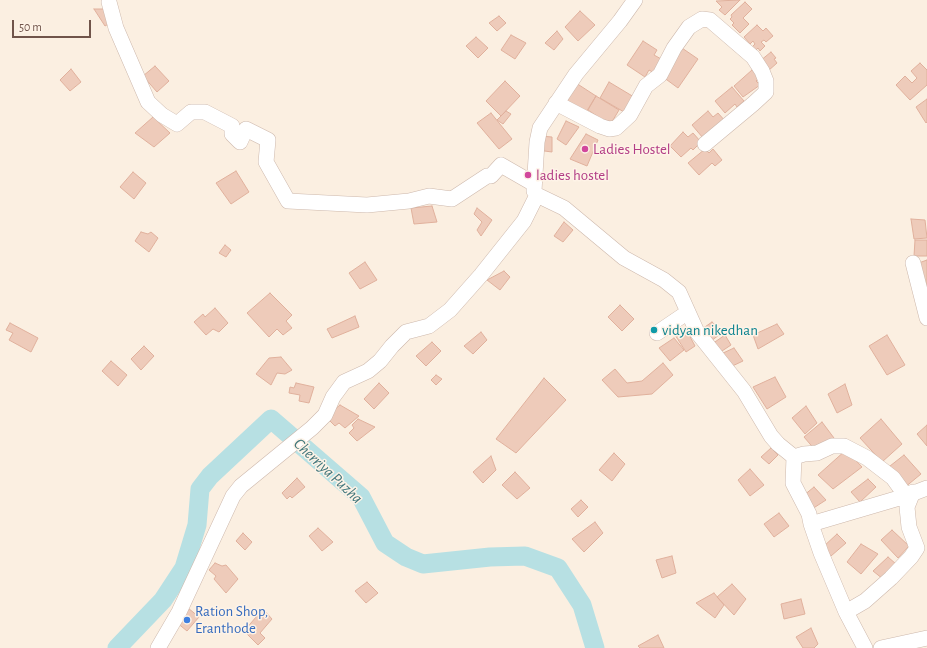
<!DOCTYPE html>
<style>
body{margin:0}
#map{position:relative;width:927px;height:648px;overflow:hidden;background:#fbefe1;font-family:"Alegreya Sans",sans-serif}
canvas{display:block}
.scale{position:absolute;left:12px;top:20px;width:79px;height:18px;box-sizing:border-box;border:2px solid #70544a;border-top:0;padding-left:5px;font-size:12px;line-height:14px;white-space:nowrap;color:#70544a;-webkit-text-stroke:3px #fef3e7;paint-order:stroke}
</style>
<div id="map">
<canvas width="927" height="648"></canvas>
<div class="scale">50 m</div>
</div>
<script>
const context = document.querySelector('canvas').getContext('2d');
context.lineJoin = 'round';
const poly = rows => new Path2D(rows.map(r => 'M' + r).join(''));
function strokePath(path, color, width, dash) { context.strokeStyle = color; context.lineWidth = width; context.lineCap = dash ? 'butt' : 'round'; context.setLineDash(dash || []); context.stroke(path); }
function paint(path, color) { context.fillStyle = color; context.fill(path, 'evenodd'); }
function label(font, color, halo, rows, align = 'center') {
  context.font = font + ' "Alegreya Sans",sans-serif'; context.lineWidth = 3; context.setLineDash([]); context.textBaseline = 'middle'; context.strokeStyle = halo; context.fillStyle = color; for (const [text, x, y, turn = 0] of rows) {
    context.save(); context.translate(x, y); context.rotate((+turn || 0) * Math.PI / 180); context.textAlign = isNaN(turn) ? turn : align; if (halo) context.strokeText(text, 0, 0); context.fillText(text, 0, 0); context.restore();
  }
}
const river = poly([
 [117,648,163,600,184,568,197,525,200,489,210,476,271,419,361,497,385,543,406,557,423,564,490,557,525,556,558,568,582,605,595,648]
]);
const building = poly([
 [740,0,725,15,719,10,722,7,716,1,740,0],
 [745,2,752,9,743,18,749,24,740,33,732,25,734,23,730,19,732,17,731,15,745,2],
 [94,9,106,9,112,22,105,26,94,9],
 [580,11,595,25,578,41,565,27,580,11],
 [499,16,506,23,497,31,489,23,499,16],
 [757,25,763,31,766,28,773,36,766,42,764,40,761,42,765,46,760,51,758,48,756,50,752,47,755,44,753,41,750,44,744,37,757,25],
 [557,31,563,39,554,50,545,43,557,31],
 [511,35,526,43,515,59,501,50,511,35],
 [476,37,488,48,478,58,466,46,476,37],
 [643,41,657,50,654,55,663,60,654,73,649,70,645,77,627,65,643,41],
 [679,46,698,59,678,88,663,77,679,46],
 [771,52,776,58,774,59,777,63,768,71,760,61,771,52],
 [920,63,927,70,927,85,910,100,896,85,905,76,912,83,917,78,911,71,920,63],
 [155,66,169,81,157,92,143,76,155,66],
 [71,69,81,82,70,91,60,80,71,69],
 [752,70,759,78,756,81,760,85,743,97,734,86,752,70],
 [505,81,520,96,501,116,486,101,505,81],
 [609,82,634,97,624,112,600,98,609,82],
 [576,83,596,96,585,114,565,101,576,83],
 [732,87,744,101,737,107,735,104,725,113,715,101,732,87],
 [596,96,619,110,610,125,588,110,596,96],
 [927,99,927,122,926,123,916,107,927,99],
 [506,111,511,114,503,124,497,120,506,111],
 [708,111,713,117,718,113,726,122,703,138,692,125,708,111],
 [491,113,512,139,499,149,477,123,491,113],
 [153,117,170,133,154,147,135,133,153,117],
 [566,121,579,127,566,145,557,139,566,121],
 [683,132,688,137,693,133,701,142,693,150,691,148,681,157,670,146,683,132],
 [586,134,598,140,587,166,570,159,586,134],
 [540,136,552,137,552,152,537,150,540,136],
 [705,149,709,153,713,149,722,160,715,166,712,163,699,175,688,163,705,149],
 [236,171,249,192,231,204,216,183,236,171],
 [133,172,146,183,134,199,120,187,133,172],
 [432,206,437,222,414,224,411,208,432,206],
 [477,208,492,220,481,236,477,230,482,222,474,214,477,208],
 [911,219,925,220,927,238,914,239,911,219],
 [564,222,573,230,563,242,554,236,564,222],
 [141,232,148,234,151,232,158,238,149,252,135,241,141,232],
 [915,240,927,240,927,256,914,256,915,240],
 [225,245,231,250,226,257,219,253,225,245],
 [927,260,927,285,923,286,916,264,927,260],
 [365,262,377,280,360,289,349,273,365,262],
 [504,271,510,277,500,290,487,280,504,271],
 [270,293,292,315,286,321,292,328,283,335,277,329,269,337,247,313,270,293],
 [620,305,634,319,622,331,608,317,620,305],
 [215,308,228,323,219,332,213,329,206,335,194,322,203,314,205,317,215,308],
 [355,316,359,327,332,338,327,329,355,316],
 [712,322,723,332,711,341,702,329,712,322],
 [10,323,38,338,31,352,9,340,13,333,6,330,10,323],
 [777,324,784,334,758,349,753,335,777,324],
 [686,329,695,346,686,352,675,335,686,329],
 [481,332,487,340,473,354,464,346,481,332],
 [725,335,731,345,719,353,712,344,725,335],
 [887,335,905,365,887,375,869,346,887,335],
 [674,338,684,350,670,361,659,348,674,338],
 [432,342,441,351,426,366,416,356,432,342],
 [144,346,154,356,141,370,131,359,144,346],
 [734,348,743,361,728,368,721,354,734,348],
 [281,357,292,370,285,374,277,373,271,385,256,374,269,358,281,357],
 [111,361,127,375,118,386,102,371,111,361],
 [663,363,673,375,652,394,618,397,602,380,615,369,627,383,642,381,663,363],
 [436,375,442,379,436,385,431,380,436,375],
 [775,377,786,397,767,409,753,387,775,377],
 [544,378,566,400,516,453,496,439,544,378],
 [296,383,314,387,309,403,299,401,300,395,289,393,290,387,294,388,296,383],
 [379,383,389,393,374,409,364,399,379,383],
 [845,384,852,405,837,413,828,394,845,384],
 [340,405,359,416,345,428,339,423,335,426,326,417,340,405],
 [806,406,817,423,805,434,792,418,806,406],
 [358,419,375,427,357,441,349,433,354,428,352,425,358,419],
 [881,419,902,444,882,462,860,438,881,419],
 [822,422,834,438,816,451,804,437,822,422],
 [927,425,927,446,917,434,927,425],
 [771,448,778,455,769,464,761,457,771,448],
 [846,450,862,467,833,489,818,475,846,450],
 [614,453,625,464,612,481,599,470,614,453],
 [904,455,921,474,904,488,890,466,904,455],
 [491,456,496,470,483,483,473,472,491,456],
 [750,469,764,485,750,496,738,480,750,469],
 [515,472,530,488,517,499,502,485,515,472],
 [297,478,305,487,292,498,290,496,287,499,282,493,297,478],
 [868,479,876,487,860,502,851,492,868,479],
 [814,487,826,500,812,509,803,496,814,487],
 [581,500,588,507,578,517,571,509,581,500],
 [779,513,789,526,774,537,764,524,779,513],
 [595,522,603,533,584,552,572,539,595,522],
 [318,528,333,542,322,551,309,536,318,528],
 [892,530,909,546,898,558,881,540,892,530],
 [243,533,252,542,245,550,236,541,243,533],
 [837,534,846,543,831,556,823,547,837,534],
 [861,544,878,554,861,574,847,562,861,544],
 [672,556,676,573,662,578,656,560,672,556],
 [888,557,896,564,883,579,873,571,888,557],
 [215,563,222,566,226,565,238,579,226,593,214,579,216,576,209,570,215,563],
 [367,582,378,593,366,603,355,591,367,582],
 [732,584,746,599,734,615,717,597,732,584],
 [714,593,724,605,715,618,696,603,714,593],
 [801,599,805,614,784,619,781,604,801,599],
 [188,608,199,617,187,631,176,622,188,608],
 [263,609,272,619,260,633,265,638,258,645,244,631,263,609],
 [811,628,818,644,814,648,803,648,796,637,811,628],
 [658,635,664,648,640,648,638,646,658,635]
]);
const minor = poly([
 [109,2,116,28,148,102,162,115,177,124,191,112,205,112,232,126,232,134,240,142,246,129,268,140,266,162,288,201,367,205,409,201,429,196,452,199,487,176,491,176,501,165,534,184],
 [556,103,600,126,609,129,616,128,630,115,646,86,660,75,674,48,689,27,702,19,710,20,753,57,762,71,766,81,766,92,753,104,705,144],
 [534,191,537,142,540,128,576,74,620,21,635,0],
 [537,195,564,208,624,258,664,280,679,292,697,332,744,391,771,436,778,444,794,457,793,483,809,514,811,524],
 [913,263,927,318],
 [657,333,688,312],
 [794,457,804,454,817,453,832,446,844,446,867,458,893,478,906,496],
 [846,612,865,601,891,578,911,557,917,548,909,527,907,507,913,492],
 [158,648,179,612,233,496,241,486,312,428,325,415,333,397,344,382,368,371,380,361,392,346,406,332,429,326,450,310,481,275,524,221,537,195],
 [865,648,846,612,821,553,811,524,906,496,927,488],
 [881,648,927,638]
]);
const markers = [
 [585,149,4,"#d1479c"],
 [528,175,4,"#d1479c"],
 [654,330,4,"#0f9aa8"],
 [187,620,4,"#3f7fe0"]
];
const hotelNames = [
 ["Ladies Hostel",593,149],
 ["ladies hostel",536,175]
];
const cultureNames = [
 ["vidyan nikedhan",662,330]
];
const shopNames = [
 ["Ration Shop,",195,611],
 ["Eranthode",195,628]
];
const waterNames = [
 ["Cherriya Puzha",328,471,43]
];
strokePath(river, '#b7e0e3', 19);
paint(building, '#eecbba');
strokePath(building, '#e0b09c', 1);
strokePath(minor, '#cdb8ac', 16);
strokePath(minor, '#fff', 15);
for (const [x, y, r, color] of markers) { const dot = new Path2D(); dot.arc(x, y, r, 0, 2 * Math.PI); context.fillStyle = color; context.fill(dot); strokePath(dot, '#fef3e7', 1.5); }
label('15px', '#b23c85', '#fef3e7', hotelNames, 'left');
label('15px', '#0d838f', '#fef3e7', cultureNames, 'left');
label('15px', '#366cbe', '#fef3e7', shopNames, 'left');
label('italic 16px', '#42777c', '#fef3e7', waterNames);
</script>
